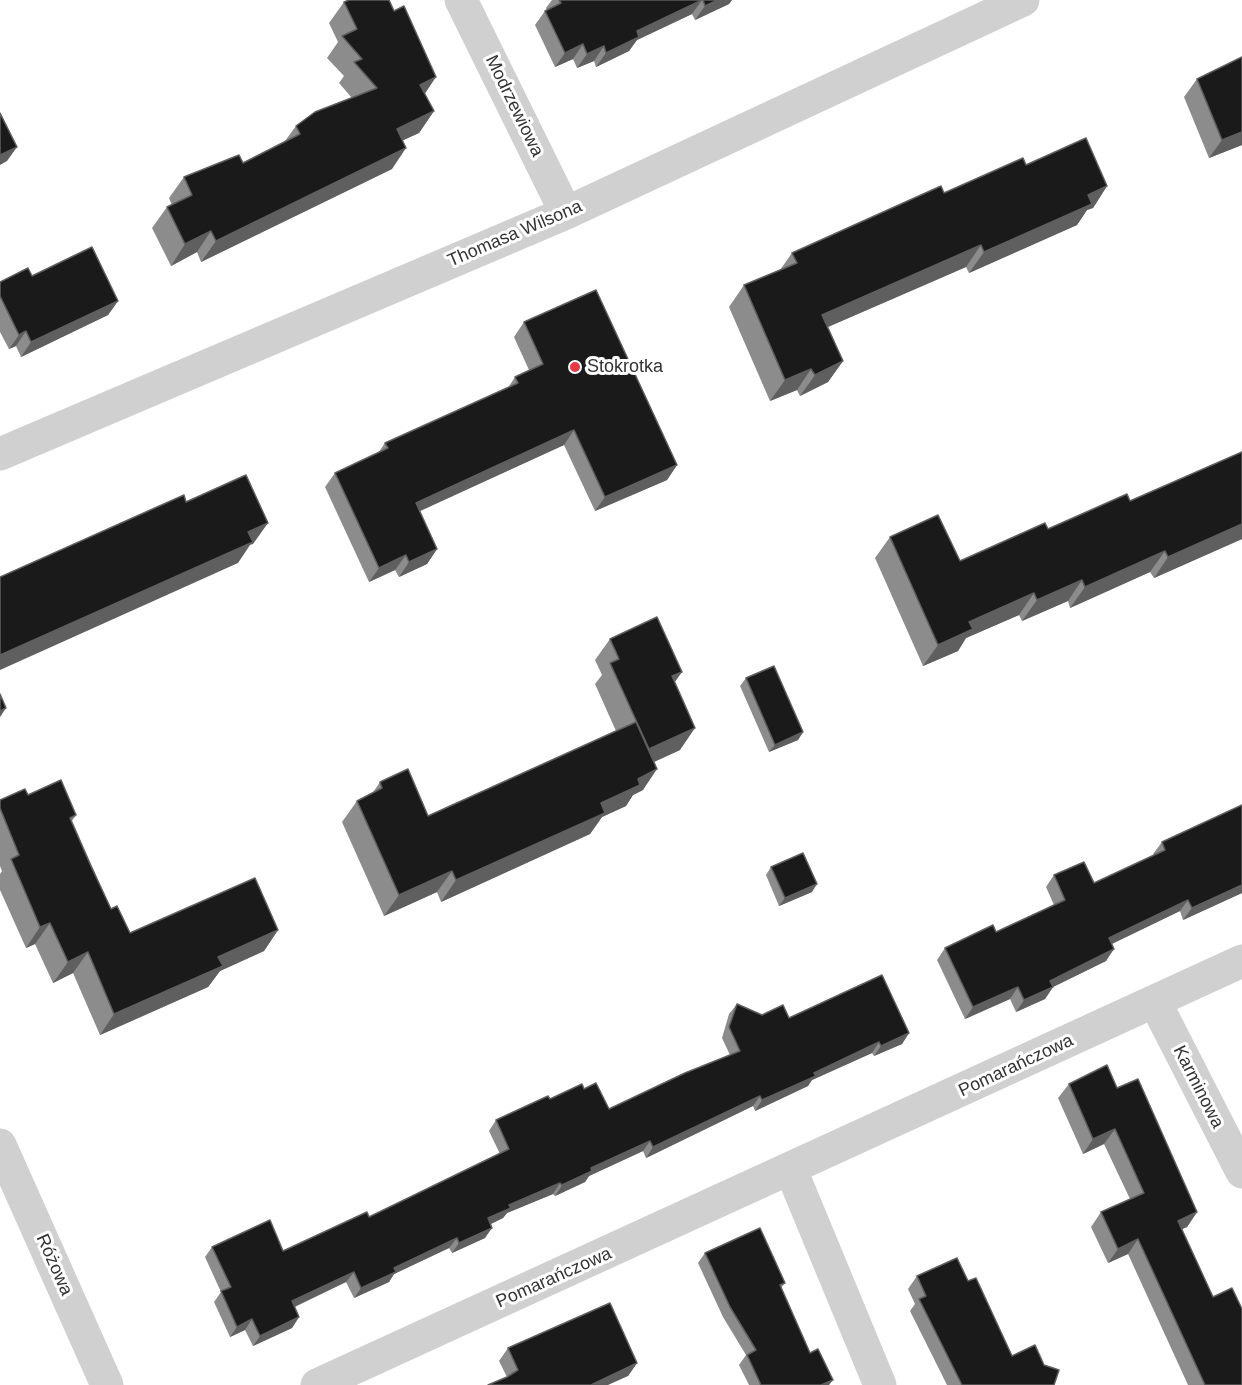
<!DOCTYPE html>
<meta charset="utf-8">
<style>
body{margin:0}
canvas{display:block;background:#fff}
</style>
<canvas width="1242" height="1385"></canvas>
<script>
const context = document.querySelector('canvas').getContext('2d');
context.lineJoin = 'round';
const poly = rows => new Path2D(rows.map(r => 'M' + r).join(''));
function strokePath(path, color, width, dash) { context.strokeStyle = color; context.lineWidth = width; context.lineCap = dash ? 'butt' : 'round'; context.setLineDash(dash || []); context.stroke(path); }
function paint(path, color) { context.fillStyle = color; context.fill(path, 'evenodd'); }
function label(font, color, halo, rows, align = 'center') {
  context.font = font + ' Helvetica,sans-serif'; context.lineWidth = 6; context.setLineDash([]); context.textBaseline = 'middle'; context.strokeStyle = halo; context.fillStyle = color; for (const [text, x, y, turn = 0] of rows) {
    context.save(); context.translate(x, y); context.rotate((+turn || 0) * Math.PI / 180); context.textAlign = isNaN(turn) ? turn : align; if (halo) context.strokeText(text, 0, 0); context.fillText(text, 0, 0); context.restore();
  }
}
const minor = poly([
 [461,0,566,213],
 [0,454,566,213,1023,0],
 [1155,1002,1242,1172],
 [0,1145,107,1385],
 [791,1170,880,1385],
 [317,1385,1242,961]
]);
const wall = poly([
 [552,0,732,0,729,4,695,20,692,14,637,40,629,51,596,67,594,61,577,68,573,59,555,67,535,25,545,11,547,10,546,8],
 [344,2,425,94,434,111,419,133,403,140,392,169,201,262,197,252,171,266,152,228,167,207,172,205,169,198,184,177,243,163,285,141,296,126,352,98,339,83,344,76,327,58,338,42,329,23],
 [1197,79,1242,145,1209,158,1184,97],
 [1026,165,1107,186,1093,208,1087,210,1077,225,969,273,966,267,828,327,843,361,828,382,800,396,797,390,770,401,729,307,744,285,780,270,792,253,944,193],
 [32,276,118,301,108,315,21,357,16,346,9,349,0,332,0,282],
 [524,322,677,465,667,480,595,511,564,445,419,511,437,549,427,564,399,577,395,570,369,582,325,487,335,473,378,453,385,443,508,388,515,377,529,370,514,337],
 [1242,452,1242,539,1154,578,1150,572,1070,608,1068,601,1022,621,1019,615,966,638,958,651,923,666,875,558,890,537,960,561,1130,501],
 [610,639,675,681,680,750,654,762,643,790,633,795,626,806,602,817,590,834,441,902,437,892,384,916,342,822,357,801,372,794,380,782,428,816,616,731,595,684,602,675,595,660],
 [746,678,803,732,798,740,769,752,740,686],
 [28,795,76,815,72,821,111,909,130,933,278,930,264,951,220,971,208,987,100,1035,73,973,53,983,35,944,26,948,0,890,0,874,2,871,0,866,0,800],
 [1162,842,1242,893,1183,920,1180,911,1112,944,1106,961,1053,987,1045,999,1016,1012,1010,999,965,1019,937,960,945,948,996,932,1054,905,1046,887,1054,875,1094,883,1154,855,1153,854],
 [771,867,812,892,779,906,766,875],
 [737,1004,762,1015,909,1033,902,1044,874,1056,872,1053,812,1080,808,1086,755,1111,753,1106,646,1158,643,1151,589,1176,585,1182,555,1196,553,1194,507,1213,503,1218,490,1224,485,1238,452,1253,449,1248,394,1274,389,1282,354,1298,346,1282,295,1307,299,1317,292,1328,253,1346,245,1330,230,1337,214,1302,221,1292,205,1257,212,1247,283,1251,369,1217,500,1154,489,1131,496,1120,550,1099,584,1089,609,1109,730,1055,722,1038,729,1014],
 [1069,1084,1117,1088,1197,1212,1187,1227,1181,1229,1242,1385,1188,1385,1128,1254,1108,1263,1091,1227,1101,1212,1130,1199,1104,1144,1083,1154,1058,1098],
 [705,1253,785,1283,781,1288,810,1353,829,1385,749,1385,739,1365,746,1355,723,1317,698,1263],
 [917,1276,968,1281,1012,1356,1054,1385,947,1385,910,1311,915,1304,908,1289],
 [508,1348,637,1363,628,1376,507,1377,499,1361]
]);
const shadedWall = poly([
 [702,0,692,14,637,40,629,51,596,67,606,53,637,31],
 [718,0,732,0,729,4,695,20,705,6],
 [583,44,573,59,555,67,565,53],
 [604,46,594,61,577,68,587,54],
 [436,77,422,98,420,85],
 [434,111,419,133,382,150,397,129],
 [1242,132,1242,145,1209,158,1222,140],
 [17,147,7,161,0,165,0,155],
 [406,148,392,169,201,262,216,241],
 [1107,186,1093,208,1087,210,1077,225,969,273,984,252,1088,195],
 [211,231,197,252,171,266,185,244],
 [981,245,966,267,807,336,822,315],
 [118,301,108,315,21,357,31,342],
 [26,331,16,346,9,349,19,335],
 [843,361,828,382,800,396,815,375],
 [811,369,797,390,770,401,785,380],
 [574,430,564,445,405,518,416,503],
 [677,465,667,480,595,511,605,497],
 [268,523,253,544,250,545,238,563,0,670,0,655,248,532],
 [1242,524,1242,539,1154,578,1168,557],
 [437,549,427,564,399,577,409,562],
 [1165,551,1150,572,1070,608,1085,587],
 [406,555,395,570,369,582,379,568],
 [1082,580,1068,601,1022,621,1037,600],
 [1034,593,1019,615,966,638,958,651,923,666,938,645,969,622],
 [682,672,667,693,672,676],
 [6,708,0,717,0,711],
 [695,728,680,750,634,771,649,749],
 [803,732,798,740,769,752,775,745],
 [657,769,643,790,633,795,626,806,602,817,590,834,441,902,456,880,601,803,638,779],
 [452,871,437,892,384,916,399,895],
 [817,884,812,892,779,906,785,898],
 [1242,885,1242,893,1183,920,1192,908],
 [1188,900,1180,911,1101,949,1109,938],
 [50,923,35,944,26,948,40,927],
 [278,930,264,951,220,971,208,987,100,1035,114,1014,218,957],
 [1114,949,1106,961,1053,987,1045,999,1016,1012,1024,1000,1050,981],
 [88,952,73,973,53,983,68,962],
 [1018,987,1010,999,965,1019,973,1007],
 [909,1033,902,1044,874,1056,881,1046],
 [879,1042,872,1053,812,1080,808,1086,755,1111,762,1100,814,1073],
 [760,1096,753,1106,646,1158,653,1147],
 [1115,1129,1104,1144,1083,1154,1093,1139],
 [650,1141,643,1151,589,1176,585,1182,555,1196,562,1185,591,1168],
 [560,1183,553,1194,507,1213,503,1218,481,1229,488,1218,509,1205],
 [1197,1212,1187,1227,1167,1236,1178,1221],
 [492,1228,485,1238,452,1253,459,1243],
 [457,1238,449,1248,394,1274,389,1282,354,1298,361,1288,394,1268],
 [1138,1239,1128,1254,1108,1263,1118,1249],
 [354,1272,346,1282,285,1311,292,1301],
 [299,1317,292,1328,253,1346,260,1336],
 [252,1319,245,1330,230,1337,237,1327],
 [637,1363,628,1376,608,1385,591,1385],
 [833,1380,829,1385,821,1385]
]);
const building = poly([
 [349,0,389,0,394,11,404,6,436,77,420,85,434,111,397,129,406,148,216,241,211,231,185,244,167,207,192,195,184,177,239,155,243,163,300,134,296,126,315,112,377,88,354,62,362,59,342,36,357,29,344,2,349,0],
 [559,0,702,0,637,31,639,37,606,53,604,46,587,54,583,44,565,53,545,11,561,3,559,0],
 [703,0,718,0,705,6,703,0],
 [1242,57,1242,132,1222,140,1197,79,1242,57],
 [0,113,17,147,0,155,0,113],
 [1086,138,1107,186,1088,195,1092,204,984,252,981,245,822,315,843,361,815,375,811,369,785,380,744,285,797,263,792,253,941,186,944,193,1023,158,1026,165,1086,138],
 [92,247,118,301,31,342,26,331,19,335,0,296,0,282,28,268,32,276,92,247],
 [596,290,677,465,605,497,574,430,416,503,437,549,409,562,406,555,379,568,335,473,388,448,385,443,518,383,515,377,543,364,524,322,596,290],
 [1242,452,1242,524,1168,557,1165,551,1085,587,1082,580,1037,600,1034,593,969,622,973,629,938,645,890,537,938,515,960,561,1045,523,1048,529,1127,494,1130,501,1242,452],
 [246,475,268,523,248,532,253,542,0,655,0,577,184,495,186,502,246,475],
 [657,617,682,672,672,676,695,728,649,749,610,663,619,659,610,639,657,617],
 [774,666,803,732,775,745,746,678,774,666],
 [0,694,6,708,0,711,0,694],
 [636,722,657,769,638,779,640,785,601,803,605,813,456,880,452,871,399,895,357,801,382,788,380,782,408,769,428,816,636,722],
 [61,780,76,815,70,818,90,864,111,909,117,906,130,933,255,878,278,930,218,957,223,966,114,1014,88,952,68,962,50,923,40,927,11,859,19,855,0,808,0,800,25,789,28,795,61,780],
 [1242,805,1242,885,1192,908,1188,900,1109,938,1114,949,1050,981,1053,987,1024,1000,1018,987,973,1007,945,948,993,925,996,932,1065,900,1054,875,1084,862,1094,883,1165,850,1162,842,1242,805],
 [803,853,817,884,785,898,771,867,803,853],
 [882,975,909,1033,881,1046,879,1042,814,1073,816,1076,762,1100,760,1096,653,1147,650,1141,591,1168,592,1171,562,1185,560,1183,509,1205,511,1208,488,1218,492,1228,459,1243,457,1238,394,1268,396,1272,361,1288,354,1272,292,1301,299,1317,260,1336,252,1319,237,1327,221,1291,231,1287,212,1247,270,1220,283,1251,367,1212,369,1217,509,1149,496,1120,548,1096,550,1099,582,1084,584,1089,596,1083,609,1109,685,1073,740,1051,729,1027,737,1004,762,1015,783,1005,789,1018,882,975],
 [1107,1065,1117,1088,1138,1079,1197,1212,1178,1221,1213,1297,1232,1288,1242,1309,1242,1385,1205,1385,1138,1239,1118,1249,1101,1212,1144,1193,1115,1129,1093,1139,1069,1084,1107,1065],
 [760,1228,785,1283,780,1285,810,1353,818,1349,833,1380,821,1385,761,1385,747,1355,756,1350,730,1307,705,1253,760,1228],
 [957,1258,968,1281,976,1278,1012,1356,1035,1345,1044,1365,1059,1370,1054,1385,962,1385,919,1299,926,1296,917,1276,957,1258],
 [610,1303,637,1363,591,1385,488,1385,507,1377,518,1370,508,1348,610,1303]
]);
const markers = [
 [575,367,6,"#e63946"]
];
const streetNames = [
 ["Modrzewiowa",514,106,64],
 ["Thomasa Wilsona",515,234,-23],
 ["Pomarańczowa",1016,1066,-25],
 ["Karminowa",1198,1087,63],
 ["Różowa",54,1265,66],
 ["Pomarańczowa",554,1278,-24]
];
const poiNames = [
 ["Stokrotka",587,367]
];
strokePath(minor, '#d0d0d0', 33);
paint(wall, '#8c8c8c');
paint(shadedWall, '#5f5f5f');
paint(building, '#1a1a1a');
strokePath(building, '#5f5f5f', 1.5);
for (const [x, y, r, color] of markers) { const dot = new Path2D(); dot.arc(x, y, r, 0, 2 * Math.PI); context.fillStyle = color; context.fill(dot); strokePath(dot, '#fff', 2); }
label('18px', '#333', '#fff', streetNames);
label('18px', '#333', '#fff', poiNames, 'left');
</script>
